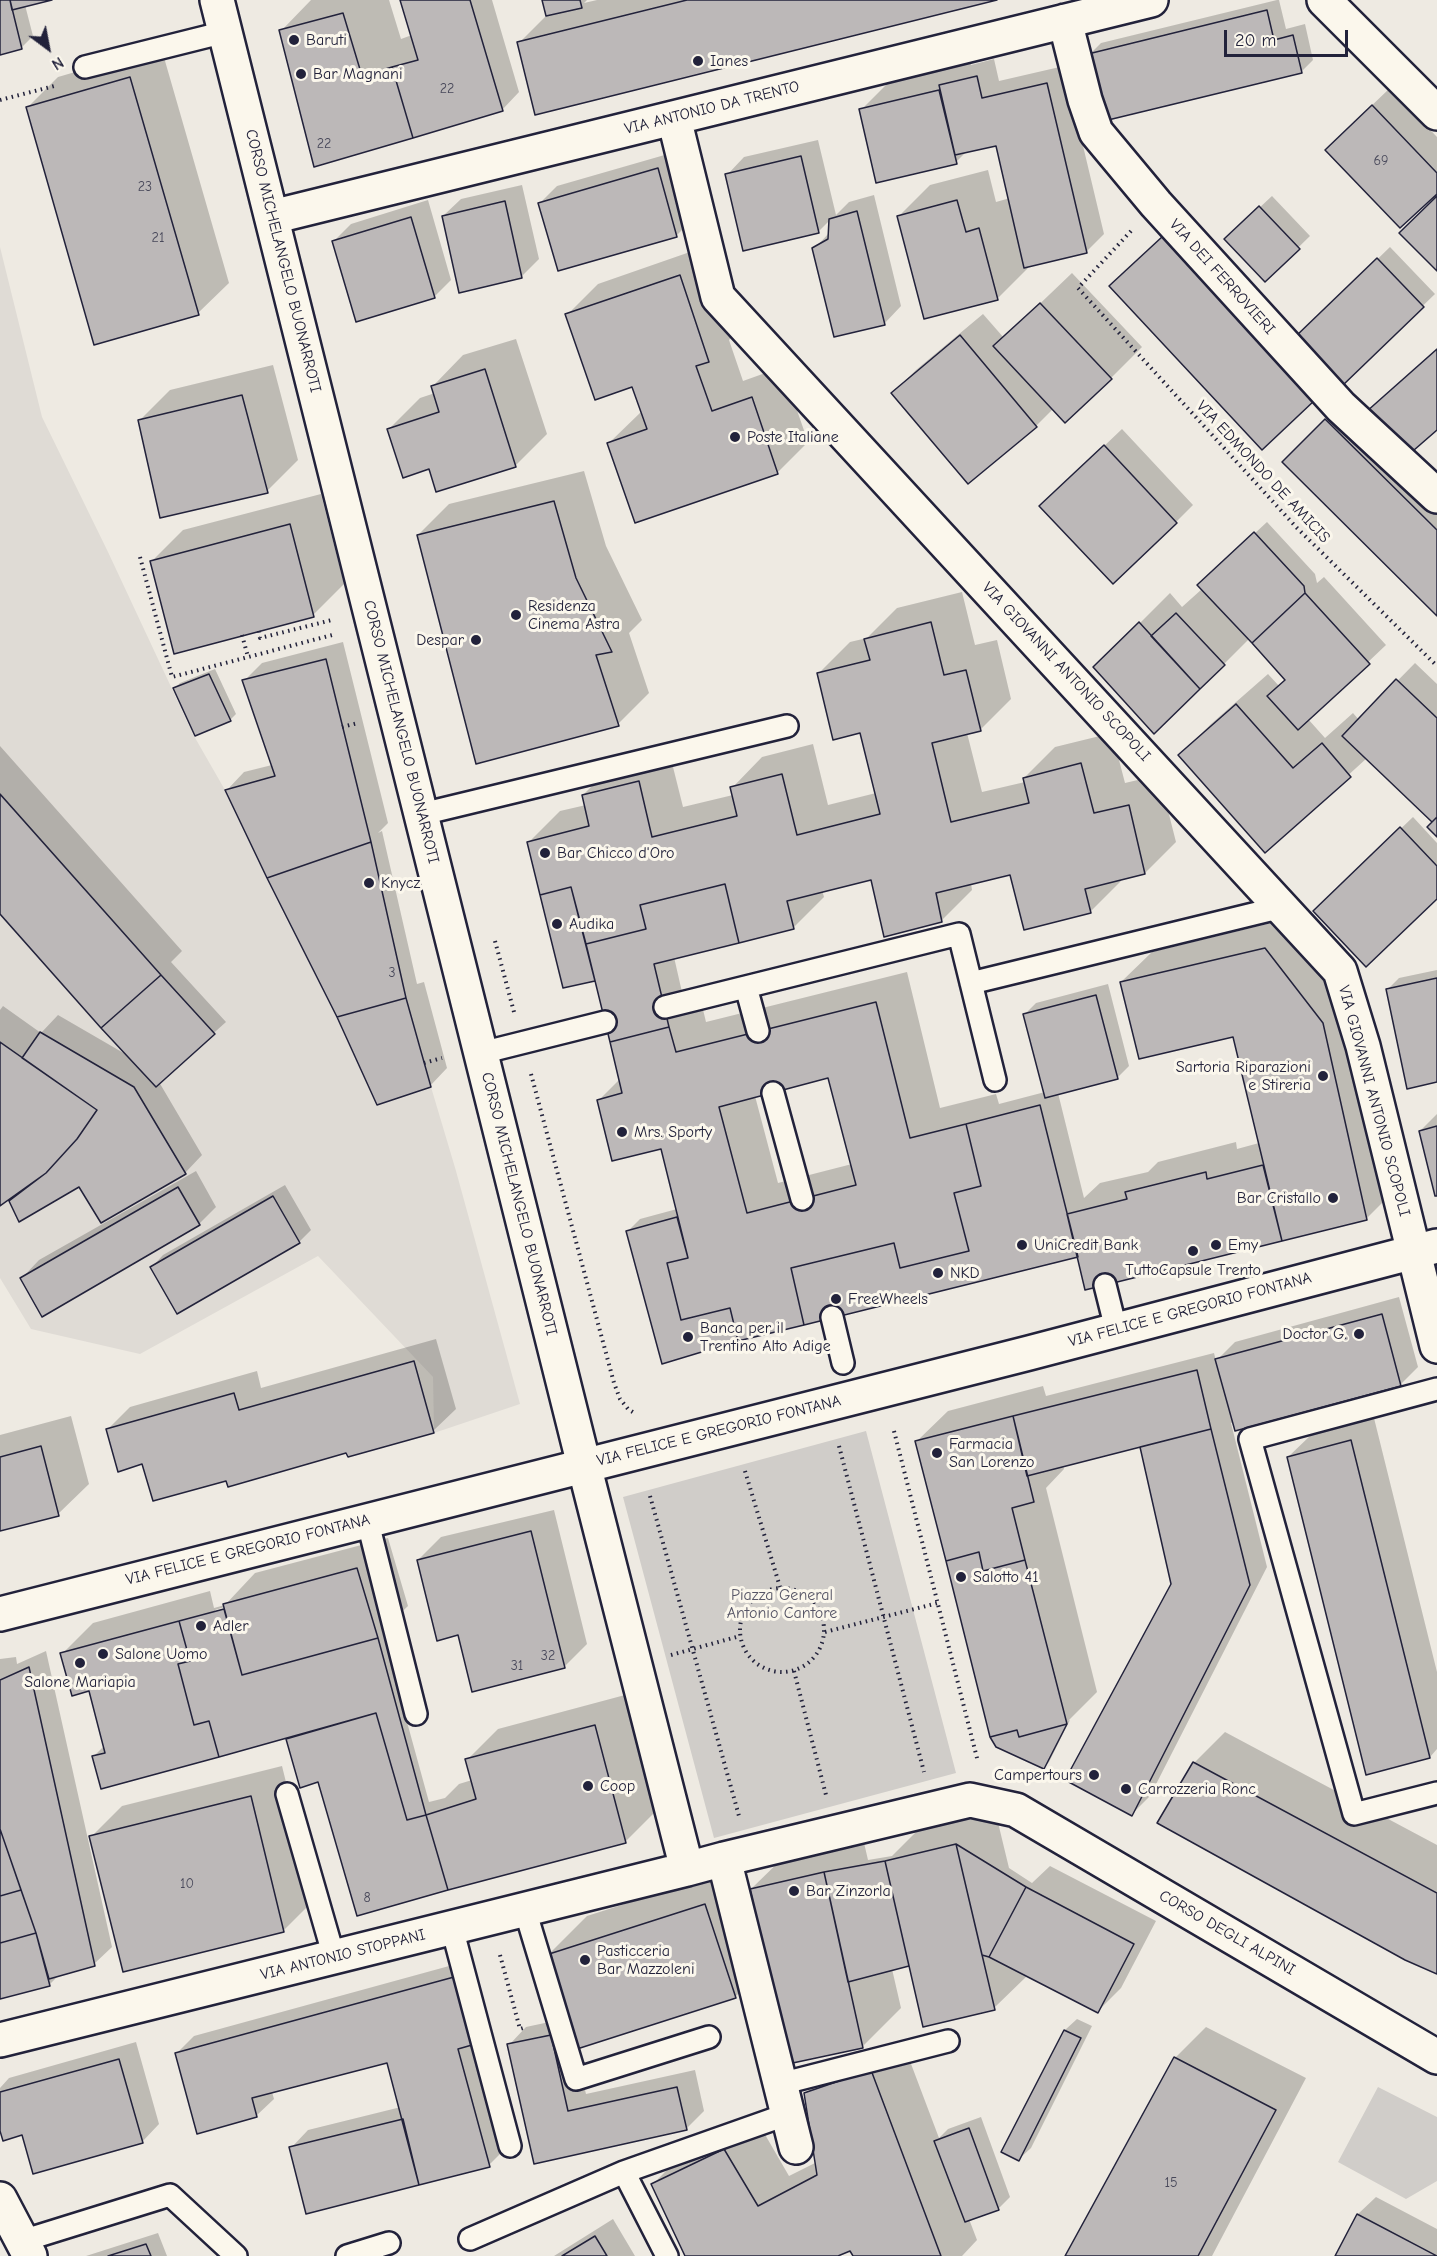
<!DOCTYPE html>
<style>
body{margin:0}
#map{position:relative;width:1437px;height:2256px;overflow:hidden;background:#eeeae2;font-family:"Comic Neue",sans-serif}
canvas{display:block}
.north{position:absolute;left:18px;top:18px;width:60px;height:60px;-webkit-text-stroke:4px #fbf7ec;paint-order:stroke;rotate:148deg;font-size:16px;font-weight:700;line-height:24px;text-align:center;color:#22223b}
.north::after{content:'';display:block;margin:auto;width:21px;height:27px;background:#22223b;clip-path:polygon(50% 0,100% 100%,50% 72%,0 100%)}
.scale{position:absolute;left:1224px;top:30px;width:124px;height:27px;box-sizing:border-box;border:3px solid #22223b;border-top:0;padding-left:8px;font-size:18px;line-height:21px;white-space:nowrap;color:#22223b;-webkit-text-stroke:4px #fbf7ec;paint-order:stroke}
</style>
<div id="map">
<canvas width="1437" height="2256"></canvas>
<div class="north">N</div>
<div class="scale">20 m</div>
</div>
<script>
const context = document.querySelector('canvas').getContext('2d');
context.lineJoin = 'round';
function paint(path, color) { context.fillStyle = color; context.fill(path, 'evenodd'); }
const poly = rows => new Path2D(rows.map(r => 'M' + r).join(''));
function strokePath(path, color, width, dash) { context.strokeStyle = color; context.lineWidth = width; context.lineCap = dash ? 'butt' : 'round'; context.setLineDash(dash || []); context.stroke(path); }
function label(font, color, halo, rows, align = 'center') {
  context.font = font + ' "Comic Neue",sans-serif'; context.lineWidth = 6; context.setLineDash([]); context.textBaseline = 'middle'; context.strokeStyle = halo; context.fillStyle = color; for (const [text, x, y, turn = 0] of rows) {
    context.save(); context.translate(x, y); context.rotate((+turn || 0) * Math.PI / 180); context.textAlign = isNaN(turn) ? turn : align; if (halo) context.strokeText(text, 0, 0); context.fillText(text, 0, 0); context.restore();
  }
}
const built = poly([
 [0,247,42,417,108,552,194,736,225,790,337,1017,376,1105,431,1087,456,1171,520,1404,434,1433,433,1377,318,1256,140,1354,31,1329,0,1278]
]);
const green = poly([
 [866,1431,956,1773,714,1838,623,1497],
 [1378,2087,1437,2117,1437,2181,1406,2199,1338,2162]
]);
const shadow = poly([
 [0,0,46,0,25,5,33,36,21,48,0,53],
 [311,0,389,0,401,39,412,35,402,0,492,0,519,92,502,110,315,165,281,31],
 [544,0,587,0,584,3,597,0,989,0,519,43,547,15],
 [1277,0,1279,0,1286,29,1305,24,1313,60,1302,71,1105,119,1089,55,1101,43],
 [161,47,229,283,198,313,27,108,58,77],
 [994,59,999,81,1064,66,1104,234,1086,252,1027,266,1028,268,997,299,899,216,930,185,988,170,996,202,1010,198,997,144,968,150,956,162,861,110,892,79,970,60,971,65],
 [1390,88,1437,137,1437,192,1344,132],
 [818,140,836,215,849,202,874,195,901,306,884,324,814,249,830,232,831,219,818,232,727,175,744,157],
 [675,152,694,218,677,235,559,269,540,203,557,186],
 [522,185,539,259,521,277,443,216,461,199],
 [1272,196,1310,236,1265,280,1226,239],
 [428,200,451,280,434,297,334,241,351,224],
 [710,245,739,329,729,340,743,381,782,367,808,442,777,473,609,443,642,411,633,385,567,315,598,284],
 [1390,247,1435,294,1342,384,1297,337],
 [1072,273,1142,347,1111,378,1054,408,1036,426,968,482,893,393,916,370,983,314,1004,338],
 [516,339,547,434,516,465,437,490,430,467,389,429,420,398,435,393,433,386,463,355],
 [273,365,298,460,267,491,139,421,170,390],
 [1343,403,1437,496,1437,614,1284,462],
 [1122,429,1193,505,1176,522,1059,489],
 [584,471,606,546,642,620,629,633,649,693,618,724,418,535,449,504],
 [321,494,344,584,313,615,152,561,183,530],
 [1267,522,1315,574,1317,583,1324,577,1386,645,1308,719,1325,738,1353,713,1359,720,1415,663,1437,684,1437,835,1434,822,1367,758,1265,851,1180,755,1211,724,1268,674,1279,686,1286,679,1250,638,1224,664,1095,668,1170,593,1182,607,1202,589,1211,574],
 [962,592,975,645,997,640,1011,699,980,730,967,733,982,792,1025,782,1024,778,1055,747,1112,733,1125,783,1159,775,1176,842,1145,873,1120,879,1121,881,1090,912,1011,873,971,883,972,890,941,921,872,878,822,890,824,897,793,928,674,957,684,1001,700,997,706,1022,907,972,940,1108,996,1094,999,1104,1045,1092,1025,1014,1036,1003,1108,984,1129,1066,1117,1078,1058,1093,1084,1198,1100,1183,1148,1172,1158,1162,1236,1142,1237,1149,1259,1143,1234,1035,1121,982,1152,952,1296,917,1353,992,1397,1188,1366,1219,1087,1288,1079,1255,737,1339,628,1231,640,1219,677,1209,662,1147,599,1100,620,1079,596,977,594,979,529,842,560,811,586,805,583,795,614,764,669,751,683,807,733,795,732,788,762,757,813,744,828,805,876,793,861,731,819,673,850,642,867,638,897,608],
 [829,1076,852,1164,778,1183,755,1096],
 [343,642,388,823,378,833,382,831,417,984,424,982,447,1068,430,1086,339,1016,227,790,244,772,272,765,244,681,262,663],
 [215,669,236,714,230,720,175,688,180,683],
 [0,746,182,951,171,962,226,1022,159,1082,202,1155,185,1173,79,1185,20,1220,9,1199,0,1204,0,1010,3,1006,41,1033,58,1015,127,1055,0,912],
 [1413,817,1437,843,1437,897,1315,911],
 [1437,970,1437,1081,1387,990,1399,978],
 [1437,1114,1437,1194,1420,1131],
 [196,1171,216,1207,199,1224,22,1278,39,1260],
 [285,1185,311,1230,299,1242,152,1267,163,1255],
 [1399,1297,1418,1367,1400,1385,1231,1423,1267,1567,1150,1796,1132,1814,1173,1584,1141,1445,1063,1465,1064,1469,1046,1488,1097,1692,1068,1721,1070,1720,1049,1762,1044,1768,917,1441,948,1411,1043,1386,1046,1396,1214,1353,1216,1361,1235,1342],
 [436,1339,456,1409,433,1431,227,1479,143,1463,107,1430,130,1407,257,1371,261,1388],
 [71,1416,89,1484,58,1514,0,1530,0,1435],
 [1374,1418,1437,1672,1437,1749,1430,1757,1367,1773,1288,1457,1311,1435],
 [554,1510,587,1644,564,1667,459,1633,418,1560,441,1537],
 [388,1538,408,1606,382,1631,429,1802,445,1798,459,1784,472,1780,467,1760,498,1729,625,1695,656,1811,625,1842,447,1889,319,1780,288,1740,293,1735,94,1756,105,1745,90,1689,62,1654,93,1623,210,1591,214,1608,225,1605,255,1573],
 [231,1605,232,1608,215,1613,215,1610],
 [46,1651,112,1947,94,1964,59,1975,50,1984,0,1998,0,1659,16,1657,17,1664],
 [1225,1732,1437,1845,1437,1972,1194,1763],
 [282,1766,315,1899,284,1930,124,1970,91,1837,122,1806],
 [994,1806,1009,1868,1032,1883,1050,1866,1156,1921,1121,1988,1098,2011,1028,1975,994,2008,910,1964,892,1969,901,2008,862,2047,768,1964,735,1997,575,2048,586,2094,695,2070,704,2111,686,2129,535,2162,509,2045,526,2027,568,2018,548,1955,587,1916,744,1866,751,1889,790,1851,862,1834,868,1860,892,1856,925,1823],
 [471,1960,489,2026,477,2038,506,2148,489,2165,291,2148,308,2130,401,2107,388,2061,272,2092,274,2099,256,2116,177,2053,194,2036],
 [1077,2019,1092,2026,1031,2148,1019,2159,1003,2152,1065,2030],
 [1206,2027,1306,2078,1212,2256,1067,2256,1175,2058],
 [902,2040,939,2138,948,2129,981,2117,1010,2197,998,2209,969,2219,977,2240,962,2256,855,2256,850,2249,834,2256,687,2256,653,2184,684,2153,756,2119,789,2176,817,2162,806,2093,837,2062],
 [136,2042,159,2124,142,2142,0,2125,0,2088,9,2078],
 [1376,2197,1437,2229,1437,2256,1336,2256,1358,2214],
 [613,2219,635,2256,554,2256],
 [158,2233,167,2256,86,2256]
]);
const building = poly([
 [0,0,10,0,22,49,0,55,0,0],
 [10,0,52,0,12,10,10,0],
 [400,0,470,0,503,111,413,138,392,67,418,60,400,0],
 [542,0,580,0,582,8,546,16,542,0],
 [687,0,997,0,535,115,517,42,687,0],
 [1267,10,1274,40,1293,35,1302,73,1104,121,1088,54,1267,10],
 [343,13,362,76,392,67,413,138,314,167,279,30,343,13],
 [977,76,982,98,1047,83,1087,253,1024,268,996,146,955,155,939,85,977,76],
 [130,77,199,315,94,345,26,107,130,77],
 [939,90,957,164,876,183,859,109,939,90],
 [1372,105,1437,173,1437,194,1400,228,1325,150,1372,105],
 [801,156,819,233,743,251,725,174,801,156],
 [658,168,677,237,558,271,538,203,658,168],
 [1437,196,1437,271,1399,233,1437,196],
 [957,200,966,232,979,228,998,300,924,319,897,216,957,200],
 [505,201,522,278,459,293,442,216,505,201],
 [1259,206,1300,249,1265,282,1224,239,1259,206],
 [857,211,885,325,834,337,812,248,828,239,829,219,857,211],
 [411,217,435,298,356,322,332,241,411,217],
 [1163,236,1315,400,1262,450,1109,286,1163,236],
 [1377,258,1424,307,1342,386,1295,337,1377,258],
 [680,275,709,362,696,366,712,411,752,397,778,474,635,523,607,443,647,429,632,387,595,400,565,314,680,275],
 [1040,303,1112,379,1065,423,993,346,1040,303],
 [960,335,1037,427,968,484,891,393,960,335],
 [1437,349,1437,430,1406,457,1366,412,1437,349],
 [485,369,516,467,436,492,429,469,403,478,387,429,439,412,431,386,485,369],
 [242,395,268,493,160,518,138,420,242,395],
 [1325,419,1437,530,1437,616,1282,462,1325,419],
 [1104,445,1177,523,1113,584,1039,506,1104,445],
 [554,501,576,578,612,652,596,655,619,726,476,764,417,535,554,501],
 [290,524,314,617,174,654,150,561,290,524],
 [1254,532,1304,586,1305,593,1252,643,1197,585,1254,532],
 [1305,593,1370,664,1298,730,1267,696,1285,680,1252,643,1305,593],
 [1176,613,1225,665,1200,689,1151,636,1176,613],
 [931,622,944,675,966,670,981,731,932,743,951,822,1029,803,1023,778,1081,763,1094,813,1129,805,1145,874,1085,889,1091,913,1024,930,1010,875,936,893,942,922,884,937,871,880,787,901,794,929,739,943,725,884,640,905,646,929,586,944,571,887,540,895,527,842,589,826,582,795,639,781,652,837,737,816,730,787,782,774,797,835,880,814,860,733,833,740,817,673,870,660,864,639,931,622],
 [1139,622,1200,689,1154,734,1093,667,1139,622],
 [326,659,371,842,267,878,225,790,275,776,242,680,326,659],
 [209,674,231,721,195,736,173,688,209,674],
 [1396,679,1437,718,1437,817,1432,822,1342,736,1396,679],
 [1236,704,1293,768,1322,743,1351,777,1265,853,1178,755,1236,704],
 [0,794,161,975,101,1028,0,914,0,794],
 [1437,817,1437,837,1427,827,1437,817],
 [1400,827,1437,866,1437,899,1366,967,1313,911,1400,827],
 [371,842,406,998,337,1017,267,878,371,842],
 [725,884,739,943,654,964,669,1027,610,1042,586,944,646,929,640,905,725,884],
 [571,887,595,981,563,988,540,895,571,887],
 [1265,948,1323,1023,1367,1220,1282,1241,1233,1037,1139,1059,1120,982,1265,948],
 [161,975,215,1034,156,1087,101,1028,161,975],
 [1437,978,1437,1082,1407,1089,1386,989,1437,978],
 [1096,995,1118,1079,1045,1098,1023,1014,1096,995],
 [406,998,431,1087,377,1105,337,1017,406,998],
 [876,1002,910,1138,966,1124,981,1186,954,1193,969,1251,900,1268,894,1243,791,1268,804,1325,738,1341,730,1308,681,1320,667,1263,688,1258,661,1149,612,1161,597,1100,622,1093,610,1042,669,1027,676,1052,876,1002],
 [828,1078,856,1185,747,1213,719,1107,828,1078],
 [40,1032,134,1087,186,1174,101,1223,79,1187,19,1222,9,1201,46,1173,77,1139,97,1110,22,1058,40,1032],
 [0,1042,97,1110,77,1139,46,1173,0,1206,0,1042],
 [1040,1105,1078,1257,804,1325,791,1268,894,1243,900,1268,969,1251,954,1193,981,1186,966,1124,1040,1105],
 [1437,1126,1437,1196,1435,1196,1419,1131,1437,1126],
 [1263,1165,1282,1241,1085,1290,1067,1214,1127,1199,1125,1192,1206,1172,1207,1179,1263,1165],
 [178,1187,200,1225,42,1317,20,1278,178,1187],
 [273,1196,300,1243,177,1314,150,1267,273,1196],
 [677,1217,688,1258,667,1263,681,1320,730,1308,738,1341,662,1364,626,1231,677,1217],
 [1382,1314,1401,1386,1235,1431,1215,1359,1382,1314],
 [414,1361,434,1433,348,1457,346,1453,228,1487,226,1481,153,1501,142,1464,118,1472,106,1429,234,1393,239,1410,414,1361],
 [1197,1370,1211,1429,1027,1476,1013,1416,1197,1370],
 [1013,1416,1034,1502,1012,1508,1025,1560,983,1571,979,1552,946,1561,915,1441,1013,1416],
 [1211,1429,1250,1585,1132,1816,1065,1780,1171,1584,1140,1447,1211,1429],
 [1351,1440,1430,1758,1366,1775,1287,1457,1351,1440],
 [41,1446,59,1516,0,1531,0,1457,41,1446],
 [531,1531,565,1668,472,1692,458,1635,437,1641,417,1560,531,1531],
 [979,1552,983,1571,1025,1560,1067,1724,1019,1737,1017,1730,990,1737,946,1561,979,1552],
 [357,1568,378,1638,242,1675,223,1604,357,1568],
 [224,1609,242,1675,378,1638,426,1815,407,1820,376,1713,219,1757,209,1721,194,1725,178,1664,190,1661,179,1621,224,1609],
 [179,1621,190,1661,178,1664,194,1725,209,1721,219,1757,101,1789,92,1756,105,1753,89,1691,72,1696,60,1653,179,1621],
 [29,1667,95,1966,49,1979,36,1933,0,1829,0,1680,29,1667],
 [376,1713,407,1820,426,1815,448,1890,357,1916,318,1782,300,1788,286,1739,376,1713],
 [1067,1724,1044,1769,996,1747,990,1737,1017,1730,1019,1737,1067,1724],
 [595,1725,626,1843,448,1890,426,1815,476,1799,465,1759,595,1725],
 [1193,1762,1437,1893,1437,1974,1405,1960,1157,1823,1193,1762],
 [251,1796,284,1932,123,1972,89,1836,251,1796],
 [0,1829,21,1890,0,1896,0,1829],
 [956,1844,995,2010,923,2027,885,1861,956,1844],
 [956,1844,1026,1887,989,1957,982,1955,956,1844],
 [885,1861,909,1966,848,1982,824,1872,885,1861],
 [824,1872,863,2048,788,2064,750,1889,824,1872],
 [1026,1887,1134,1944,1098,2013,989,1957,1026,1887],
 [21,1890,36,1933,0,1943,0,1896,21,1890],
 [705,1904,736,1998,577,2049,546,1955,705,1904],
 [36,1933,50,1986,0,1999,0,1943,36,1933],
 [454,1977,472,2045,458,2049,490,2167,419,2185,387,2063,252,2098,257,2117,197,2134,175,2053,454,1977],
 [1064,2030,1081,2038,1019,2161,1001,2152,1064,2030],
 [551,2035,568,2111,677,2087,687,2130,534,2164,507,2044,551,2035],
 [1174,2057,1276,2110,1198,2256,1065,2256,1174,2057],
 [119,2059,143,2143,33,2174,22,2135,3,2141,0,2131,0,2092,119,2059],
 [871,2070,941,2256,853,2256,850,2251,838,2256,685,2256,651,2184,724,2149,758,2206,817,2175,804,2093,871,2070],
 [403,2119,419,2185,306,2214,289,2147,403,2119],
 [969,2128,999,2210,965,2222,934,2141,969,2128],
 [1357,2214,1437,2256,1335,2256,1357,2214],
 [595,2236,607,2256,562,2256,595,2236],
 [146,2244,151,2256,108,2256,146,2244]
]);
const path = poly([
 [0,100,58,85],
 [1131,231,1078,288,1297,528,1437,666],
 [140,557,172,677,336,634],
 [259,631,260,638,332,620],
 [242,635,248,657],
 [342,727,358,723],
 [495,941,514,1012],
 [424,1063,442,1058],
 [531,1074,614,1383,620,1399,628,1409,636,1414],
 [894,1431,978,1762],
 [839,1446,924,1772],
 [745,1471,780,1587],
 [650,1496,739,1816],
 '740 1630a42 42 0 1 1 84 0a42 42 0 1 1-84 0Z',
 [825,1632,938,1603],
 [671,1655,740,1636],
 [794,1671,826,1795],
 [500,1955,520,2029,526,2027]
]);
const service = poly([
 [85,67,225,32],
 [422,814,787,726],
 [971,983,1282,907],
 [746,987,758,1031],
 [665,1007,959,934,995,1080],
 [481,1053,605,1022],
 [773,1093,802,1199],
 [1105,1285,1116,1329],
 [832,1317,843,1363],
 [1437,1389,1250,1439,1354,1814,1437,1793],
 [367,1519,416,1714],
 [287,1794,334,1957],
 [525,1910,576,2079,709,2037],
 [452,1928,510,2146],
 [780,2084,948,2041],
 [470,2239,624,2172],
 [22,2241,170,2195,236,2256],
 [347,2256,389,2243],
 [667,2256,624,2172,788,2114]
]);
const minor = poly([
 [1324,0,1437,113],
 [1065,21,1085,100,1096,132,1156,204,1341,407,1437,496],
 [674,118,718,297,1340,971,1363,1046,1437,1346],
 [272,217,1151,0],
 [584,1465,687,1869,724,1859,970,1800,1016,1810,1437,2057],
 [724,1859,796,2147],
 [0,2040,687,1869],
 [0,2199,30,2256]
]);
const tertiary = poly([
 [217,0,584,1465]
]);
const secondary = poly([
 [0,1614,1029,1353,1437,1246]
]);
const markers = [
 [294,40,6,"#22223b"],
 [698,61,6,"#22223b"],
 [301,74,6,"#22223b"],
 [735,437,6,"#22223b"],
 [516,615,6,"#22223b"],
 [476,640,6,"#22223b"],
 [545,853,6,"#22223b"],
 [369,883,6,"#22223b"],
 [557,924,6,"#22223b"],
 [1323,1076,6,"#22223b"],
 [622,1132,6,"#22223b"],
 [1333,1198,6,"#22223b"],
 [1022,1245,6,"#22223b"],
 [1216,1245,6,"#22223b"],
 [1193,1251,6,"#22223b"],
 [938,1273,6,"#22223b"],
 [836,1299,6,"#22223b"],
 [1359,1334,6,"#22223b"],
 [688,1337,6,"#22223b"],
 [937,1453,6,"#22223b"],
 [961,1577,6,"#22223b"],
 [201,1626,6,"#22223b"],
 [103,1654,6,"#22223b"],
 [80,1663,6,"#22223b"],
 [1094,1775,6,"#22223b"],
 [588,1786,6,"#22223b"],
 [1126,1789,6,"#22223b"],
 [794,1891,6,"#22223b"],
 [585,1960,6,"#22223b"]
];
const numberNames = [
 ["22",447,89],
 ["22",324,144],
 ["69",1381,161],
 ["23",145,187],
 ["21",158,238],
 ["3",392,973],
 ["32",548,1656],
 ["31",517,1666],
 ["10",187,1884],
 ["8",367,1898],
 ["15",1171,2183]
];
const poiNames = [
 ["Baruti",306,40],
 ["Ianes",710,61],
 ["Bar Magnani",313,74],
 ["Poste Italiane",747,437],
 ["Residenza",528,606],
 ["Cinema Astra",528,624],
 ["Despar",464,640,"right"],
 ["Bar Chicco d'Oro",557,853],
 ["Knycz",381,883],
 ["Audika",569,924],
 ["Sartoria Riparazioni",1311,1067,"right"],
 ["e Stireria",1311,1085,"right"],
 ["Mrs. Sporty",634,1132],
 ["Bar Cristallo",1321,1198,"right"],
 ["UniCredit Bank",1034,1245],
 ["Emy",1228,1245],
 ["TuttoCapsule Trento",1193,1270,"center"],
 ["NKD",950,1273],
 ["FreeWheels",848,1299],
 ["Banca per il",700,1328],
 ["Trentino Alto Adige",700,1346],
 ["Doctor G.",1347,1334,"right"],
 ["Farmacia",949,1444],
 ["San Lorenzo",949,1462],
 ["Salotto 41",973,1577],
 ["Adler",213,1626],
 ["Salone Uomo",115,1654],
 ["Salone Mariapia",80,1682,"center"],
 ["Campertours",1082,1775,"right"],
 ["Coop",600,1786],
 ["Carrozzeria Ronc",1138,1789],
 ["Bar Zinzorla",806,1891],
 ["Pasticceria",597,1951],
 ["Bar Mazzoleni",597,1969]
];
const streetNames = [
 ["VIA ANTONIO DA TRENTO",712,108,-14],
 ["CORSO MICHELANGELO BUONARROTI",283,261,76],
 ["VIA DEI FERROVIERI",1222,277,48],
 ["VIA EDMONDO DE AMICIS",1263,472,47],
 ["VIA GIOVANNI ANTONIO SCOPOLI",1066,672,47],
 ["CORSO MICHELANGELO BUONARROTI",401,732,76],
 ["VIA GIOVANNI ANTONIO SCOPOLI",1374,1101,75],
 ["CORSO MICHELANGELO BUONARROTI",519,1204,76],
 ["VIA FELICE E GREGORIO FONTANA",1190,1310,-15],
 ["VIA FELICE E GREGORIO FONTANA",719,1431,-14],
 ["VIA FELICE E GREGORIO FONTANA",248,1550,-14],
 ["CORSO DEGLI ALPINI",1227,1933,30],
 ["VIA ANTONIO STOPPANI",343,1955,-14]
];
const parkNames = [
 ["Piazza General",782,1595],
 ["Antonio Cantore",782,1613]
];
paint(built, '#dfdbd5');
paint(green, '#d0cdc9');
paint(shadow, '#0003');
paint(building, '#bcb8b8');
strokePath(building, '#22223b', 1.5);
strokePath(service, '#22223b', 26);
strokePath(minor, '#22223b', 38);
strokePath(tertiary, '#22223b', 38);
strokePath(secondary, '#22223b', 38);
strokePath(path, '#22223b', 4, [1.5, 4.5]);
strokePath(service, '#fbf7ec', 21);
strokePath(minor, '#fbf7ec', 33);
strokePath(tertiary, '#fbf7ec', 33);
strokePath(secondary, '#fbf7ec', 33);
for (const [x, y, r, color] of markers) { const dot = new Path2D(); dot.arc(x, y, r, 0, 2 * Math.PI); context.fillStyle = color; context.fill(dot); strokePath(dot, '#fbf7ec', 2); }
label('14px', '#48485a', null, numberNames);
label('16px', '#22223b', '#fbf7ec', poiNames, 'left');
label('16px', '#22223b', '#fbf7ec', streetNames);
label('16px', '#565566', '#fbf7ec', parkNames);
</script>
